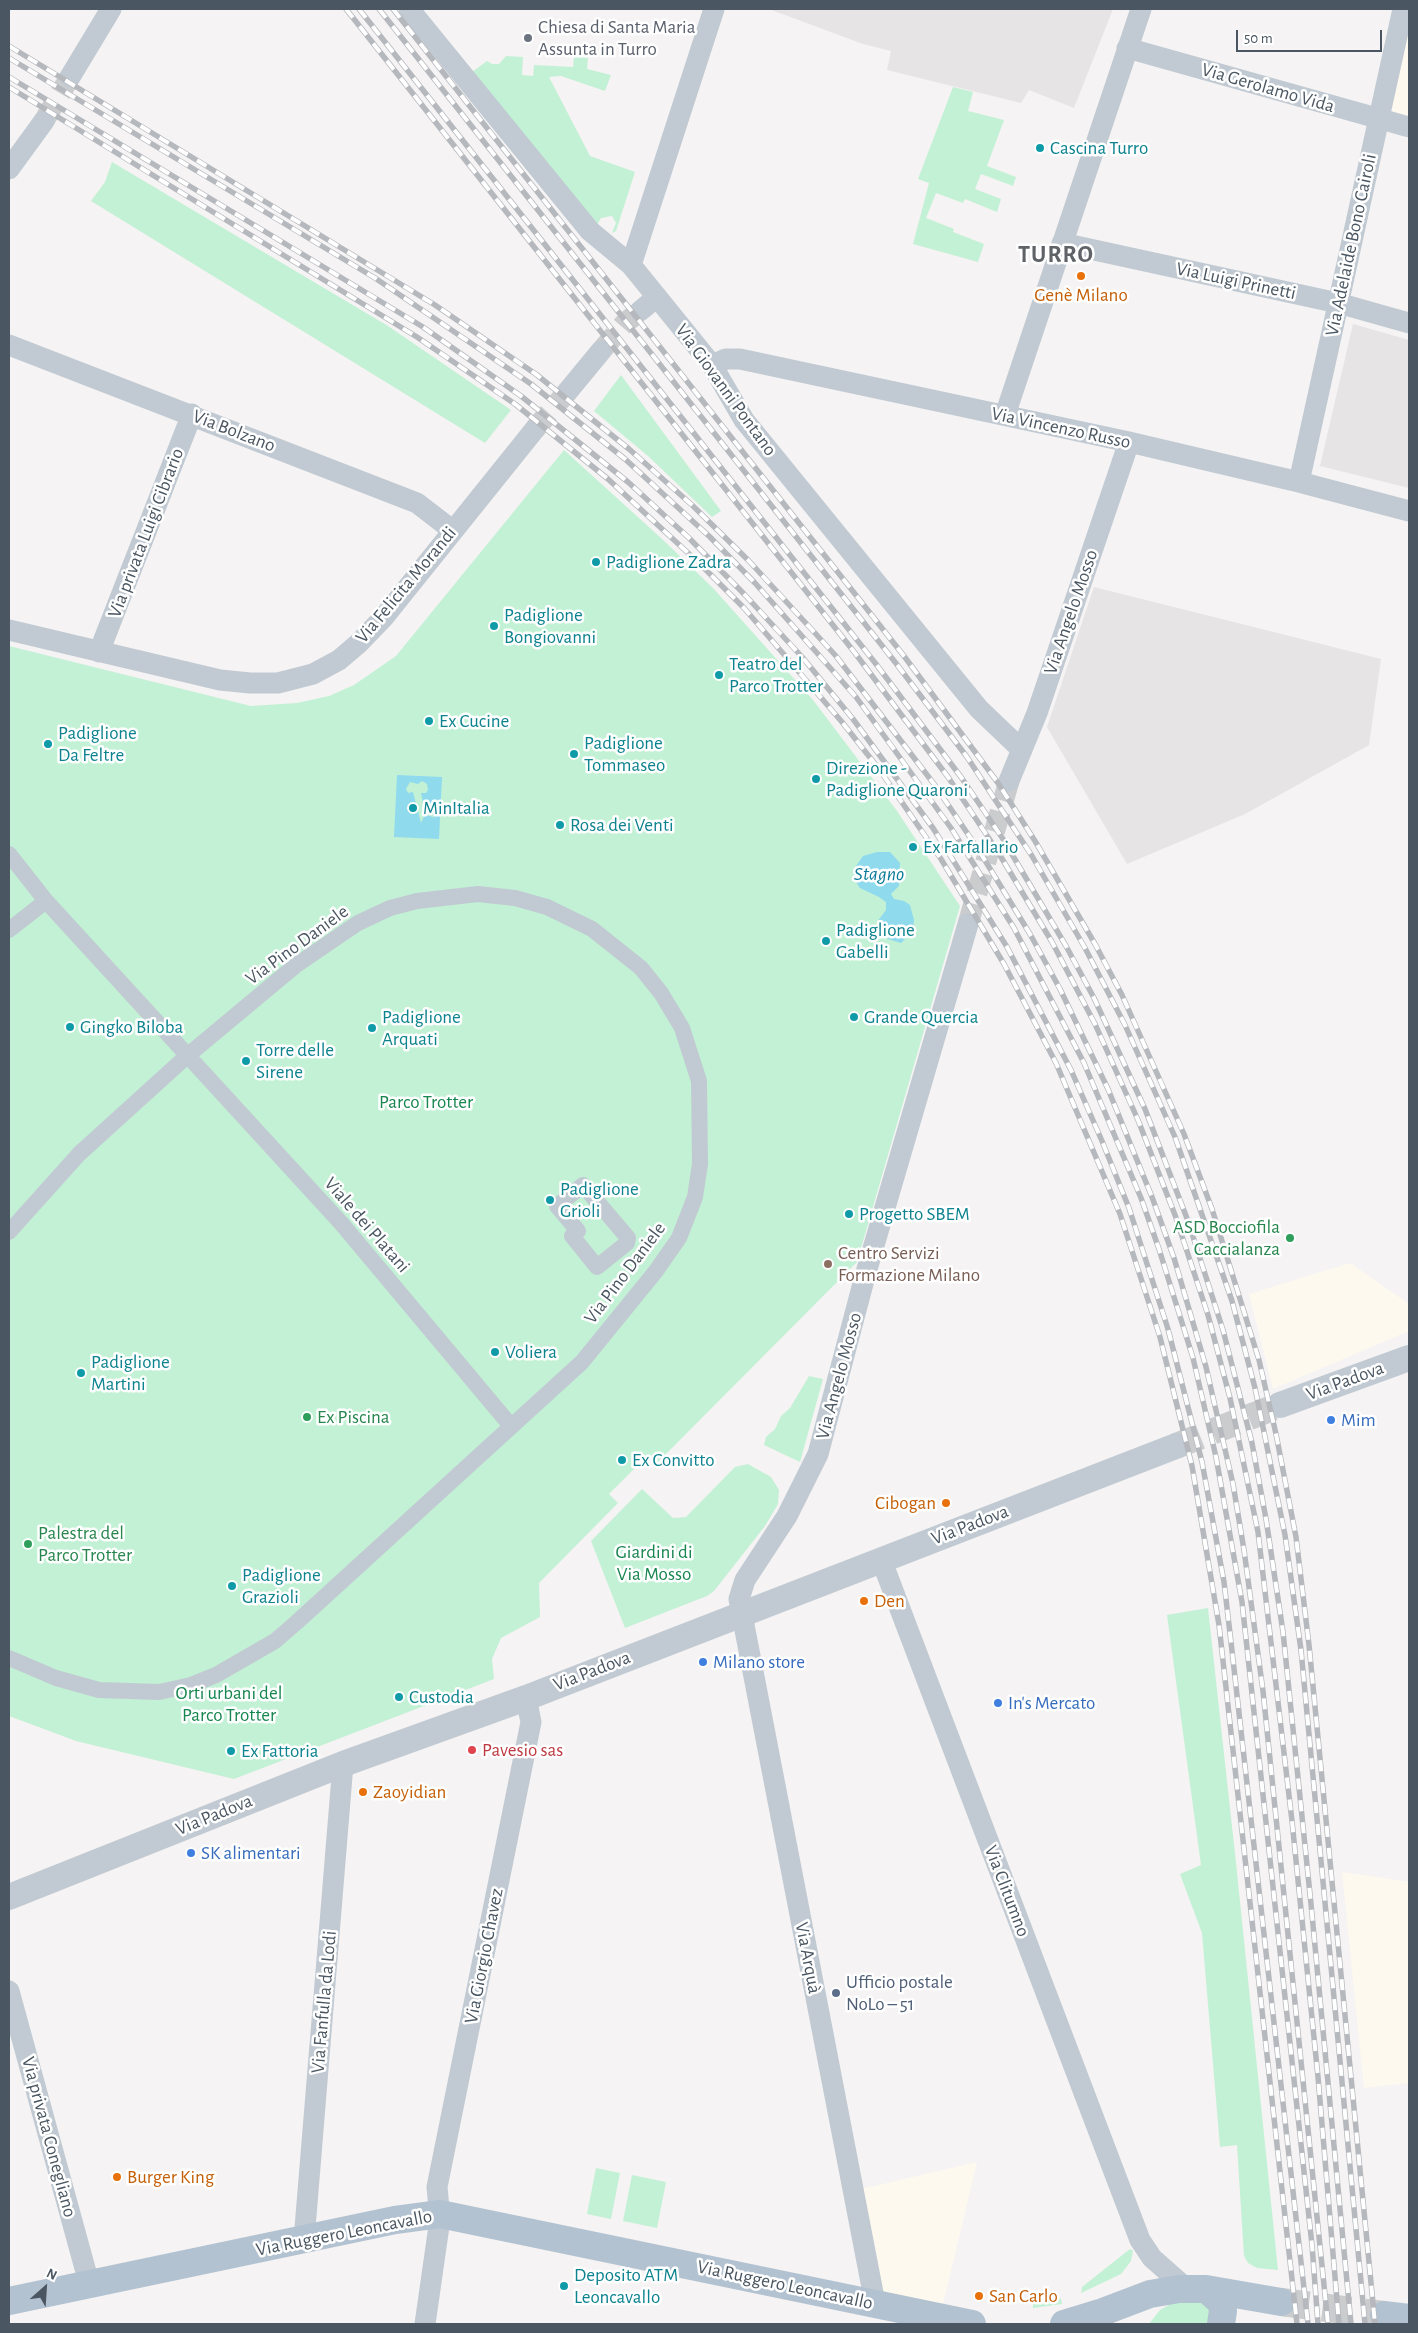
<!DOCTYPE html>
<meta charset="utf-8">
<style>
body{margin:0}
#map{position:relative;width:1418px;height:2333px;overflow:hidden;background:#f5f3f3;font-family:"Alegreya Sans",sans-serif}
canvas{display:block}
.frame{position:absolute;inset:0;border:10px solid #4a5661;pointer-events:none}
.north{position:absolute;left:20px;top:2263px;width:50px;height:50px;-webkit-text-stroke:4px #fff;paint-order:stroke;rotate:26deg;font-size:14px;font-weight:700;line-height:20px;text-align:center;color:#4a5661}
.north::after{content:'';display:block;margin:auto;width:18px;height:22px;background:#4a5661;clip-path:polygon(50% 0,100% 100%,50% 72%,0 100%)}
.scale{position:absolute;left:1236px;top:30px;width:146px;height:22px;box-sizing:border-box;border:2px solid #4a5661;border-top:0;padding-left:6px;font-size:15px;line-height:18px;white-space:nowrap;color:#4a5661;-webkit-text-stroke:4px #fff;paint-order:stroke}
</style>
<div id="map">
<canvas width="1418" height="2333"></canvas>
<div class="frame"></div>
<div class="north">N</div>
<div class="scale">50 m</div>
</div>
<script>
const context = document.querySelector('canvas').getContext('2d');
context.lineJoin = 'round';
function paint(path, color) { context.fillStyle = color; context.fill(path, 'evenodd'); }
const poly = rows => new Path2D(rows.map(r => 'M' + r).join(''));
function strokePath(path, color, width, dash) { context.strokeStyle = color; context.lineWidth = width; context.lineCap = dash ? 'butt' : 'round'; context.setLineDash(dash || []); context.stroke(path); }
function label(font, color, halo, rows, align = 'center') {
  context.font = font + ' "Alegreya Sans",sans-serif'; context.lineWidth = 5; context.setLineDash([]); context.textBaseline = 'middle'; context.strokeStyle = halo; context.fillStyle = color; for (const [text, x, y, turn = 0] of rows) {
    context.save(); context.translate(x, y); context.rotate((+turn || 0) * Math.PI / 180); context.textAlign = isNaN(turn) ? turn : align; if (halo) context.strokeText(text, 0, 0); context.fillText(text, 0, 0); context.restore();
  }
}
const commercial = poly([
 [1409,9,1409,120,1387,114],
 [1350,1263,1409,1304,1409,1331,1273,1389,1249,1294],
 [1342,1872,1409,1882,1409,2083,1364,2088],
 [977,2162,940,2317,879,2305,857,2190]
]);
const education = poly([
 [769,9,1113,9,1074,108,1029,90,1021,103,887,70,891,51,863,44],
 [1353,324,1409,340,1409,488,1320,466],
 [1094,587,1381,659,1369,745,1245,814,1127,864,1047,727]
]);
const green = poly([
 [506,56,523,57,522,75,533,76,534,65,573,67,574,57,588,58,587,69,611,75,605,91,561,76,549,77,590,156,635,172,616,231,612,233,616,223,612,216,601,218,597,225,472,72,487,61,492,64,499,64],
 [953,87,973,92,968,111,1004,120,987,166,1016,177,1013,186,981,174,975,189,1001,199,997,212,965,199,963,203,936,193,926,218,954,229,953,232,984,244,978,262,913,244,929,183,918,179],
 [112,162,388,326,511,410,485,443,91,201,105,182],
 [621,375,721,511,712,517,648,456,594,411],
 [564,450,661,538,713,588,813,700,897,811,960,906,857,1262,656,1464,647,1456,609,1494,618,1503,539,1583,540,1617,501,1638,492,1659,494,1679,234,1779,76,1741,9,1716,9,646,251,706,297,703,329,696,354,685,396,656],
 [809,1376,823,1379,800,1462,764,1445,766,1437,775,1429,781,1416,790,1408],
 [748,1464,771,1477,779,1490,778,1504,765,1526,714,1591,707,1596,625,1628,591,1541,642,1489,673,1518,686,1517,735,1467],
 [1208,1608,1236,1863,1278,2270,1257,2268,1248,2263,1244,2256,1237,2145,1220,2147,1202,1933,1180,1874,1201,1865,1167,1615],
 [596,2168,620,2173,611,2219,587,2214],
 [632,2175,666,2182,657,2228,623,2221],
 [1130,2249,1133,2251,1131,2261,1121,2274,1081,2293,1082,2287],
 [1056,2295,1061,2299,1062,2304,1033,2308,1033,2300],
 [1201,2302,1211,2310,1209,2324,1149,2324,1160,2310,1172,2303]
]);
const water = poly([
 [397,775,442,777,439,839,394,837],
 [422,781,427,784,428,790,426,793,421,793,423,803,435,818,425,814,421,823,413,792,408,793,406,789,410,782,418,784],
 [877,852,890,852,900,863,899,886,891,894,894,899,904,901,910,905,914,920,913,931,901,943,888,939,878,929,877,922,886,910,886,902,879,897,860,888,853,878,856,866,863,856]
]);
const minorTunnel = poly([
 [44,121,70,77],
 [601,351,625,323,640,311],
 [535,429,568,391],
 [968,924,1009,781]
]);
const tertiaryTunnel = poly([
 [1176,1446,1280,1405]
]);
const primaryTunnel = poly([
 [1281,2302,1384,2315]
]);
const pedestrian = poly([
 [9,854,46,901,341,1223,511,1426],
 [9,930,46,901],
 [583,1185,628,1238,627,1243,597,1267,572,1236,578,1231,557,1206,583,1185],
 [9,1232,79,1154,187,1056,295,966,358,923,390,908,417,901,478,894,515,898,547,907,592,929,641,968,661,993,682,1028,699,1081,700,1164,695,1197,679,1238,656,1271,582,1362,297,1622,275,1641,216,1675,191,1685,159,1692,99,1690,56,1678,9,1658]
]);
const minor = poly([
 [409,9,590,231,631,265,712,365,744,420,979,709,1022,750],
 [1127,48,1409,127],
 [70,77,111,9],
 [9,169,44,121],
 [1062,243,1338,303,1409,323],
 [631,265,714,9],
 [640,311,657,297],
 [9,345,417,503,452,530],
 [712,365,726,359,740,359,1129,442,1299,482,1409,511],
 [568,391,601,351],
 [1005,415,1141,9],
 [1299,482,1403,9],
 [9,630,220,680,250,683,278,683,313,674,339,660,359,643,384,617,535,429],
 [99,652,192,414],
 [1009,781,1037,713,1129,442],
 [881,1559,1140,2240,1152,2258,1186,2288],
 [9,1991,89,2283],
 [304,2240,343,1764],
 [875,2303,739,1599,745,1580,787,1516,818,1454,865,1276,968,924],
 [425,2324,440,2219,437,2187,531,1722,526,1698]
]);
const tertiary = poly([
 [1280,1405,1409,1358],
 [9,1897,343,1764,526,1698,1176,1446]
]);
const primary = poly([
 [1206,2289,1221,2302,1223,2311,1221,2324],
 [9,2301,395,2220,440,2214,972,2324],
 [1384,2315,1409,2318],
 [1064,2324,1100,2313,1150,2294,1179,2289,1206,2289,1281,2302]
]);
const rail = poly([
 [346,9,855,653,948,777,998,852,1052,942,1095,1024,1138,1120,1175,1215,1208,1315,1230,1398,1258,1532,1292,1821,1318,2077,1339,2324],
 [359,9,876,664,961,777,1003,839,1066,946,1094,998,1145,1109,1188,1221,1223,1330,1252,1443,1266,1519,1283,1632,1311,1904,1351,2324],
 [379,9,895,662,967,757,1032,856,1085,948,1125,1025,1175,1137,1232,1301,1255,1388,1285,1535,1301,1650,1365,2324],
 [393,9,904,656,998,783,1035,841,1095,944,1122,995,1184,1134,1212,1209,1259,1360,1276,1434,1296,1537,1309,1645,1375,2324],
 [9,46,435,305,537,375,629,449,692,505,749,561,836,656,934,784,978,849,1030,934,1060,989,1108,1089,1152,1197,1174,1258,1206,1367,1233,1484,1244,1550,1263,1691,1328,2324],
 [9,58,375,278,531,384,625,459,710,537,755,583,856,697,951,828,1014,928,1084,1063,1141,1198,1159,1249,1193,1358,1216,1457,1242,1602,1312,2245,1318,2324],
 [9,77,423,327,521,396,628,482,689,538,745,595,803,658,853,719,933,828,1007,947,1071,1070,1102,1141,1129,1208,1168,1329,1202,1462,1224,1582,1231,1642,1308,2324],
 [9,87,417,337,515,404,608,479,700,564,744,608,842,722,879,769,941,859,1004,964,1056,1063,1120,1214,1160,1337,1192,1466,1219,1625,1297,2324]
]);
const markers = [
 [528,38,5,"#6b7280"],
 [1040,148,5,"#0f9aa8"],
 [1081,276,5,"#e8710a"],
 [596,562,5,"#0f9aa8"],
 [494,626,5,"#0f9aa8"],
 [719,675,5,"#0f9aa8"],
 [429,721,5,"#0f9aa8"],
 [48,744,5,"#0f9aa8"],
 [574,754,5,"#0f9aa8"],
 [816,779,5,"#0f9aa8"],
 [413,808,5,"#0f9aa8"],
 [560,825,5,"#0f9aa8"],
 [913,847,5,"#0f9aa8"],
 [826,941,5,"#0f9aa8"],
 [854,1017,5,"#0f9aa8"],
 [70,1027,5,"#0f9aa8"],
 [372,1028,5,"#0f9aa8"],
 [246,1061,5,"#0f9aa8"],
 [550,1200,5,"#0f9aa8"],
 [849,1214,5,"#0f9aa8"],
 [1290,1238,5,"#2e9e5b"],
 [828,1264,5,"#8d6e63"],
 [495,1352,5,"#0f9aa8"],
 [81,1373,5,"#0f9aa8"],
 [307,1417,5,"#2e9e5b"],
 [1331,1420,5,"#3f7fe0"],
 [622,1460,5,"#0f9aa8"],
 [946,1503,5,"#e8710a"],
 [28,1544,5,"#2e9e5b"],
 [232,1586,5,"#0f9aa8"],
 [864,1601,5,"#e8710a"],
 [703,1662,5,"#3f7fe0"],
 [399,1697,5,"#0f9aa8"],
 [998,1703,5,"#3f7fe0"],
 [472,1750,5,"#e0444e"],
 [231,1751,5,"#0f9aa8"],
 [363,1792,5,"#e8710a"],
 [191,1853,5,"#3f7fe0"],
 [836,1993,5,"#5c6f8a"],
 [117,2177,5,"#e8710a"],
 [564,2286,5,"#0f9aa8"],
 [979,2296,5,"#e8710a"]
];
const worshipNames = [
 ["Chiesa di Santa Maria",538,27],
 ["Assunta in Turro",538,49]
];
const streetNames = [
 ["Via Gerolamo Vida",1268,88,16],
 ["Via Adelaide Bono Cairoli",1351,245,-78],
 ["Via Luigi Prinetti",1236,281,12],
 ["Via Giovanni Pontano",726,390,54],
 ["Via Vincenzo Russo",1061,428,12],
 ["Via Bolzano",234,431,21],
 ["Via privata Luigi Cibrario",146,533,-69],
 ["Via Felicita Morandi",406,585,-50],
 ["Via Angelo Mosso",1071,612,-71],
 ["Via Pino Daniele",297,945,-36],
 ["Viale dei Platani",367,1225,49],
 ["Via Pino Daniele",625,1273,-53],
 ["Via Angelo Mosso",839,1376,-75],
 ["Via Padova",1345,1381,-20],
 ["Via Padova",970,1525,-21],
 ["Via Padova",592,1671,-21],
 ["Via Padova",214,1815,-22],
 ["Via Clitumno",1007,1891,69],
 ["Via Giorgio Chavez",484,1956,-79],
 ["Via Arquà",808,1958,79],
 ["Via Fanfulla da Lodi",324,2002,-85],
 ["Via privata Conegliano",49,2137,75],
 ["Via Ruggero Leoncavallo",344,2233,-11],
 ["Via Ruggero Leoncavallo",785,2285,12]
];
const cultureNames = [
 ["Cascina Turro",1050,148],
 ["Padiglione Zadra",606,562],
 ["Padiglione",504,615],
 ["Bongiovanni",504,637],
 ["Teatro del",729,664],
 ["Parco Trotter",729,686],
 ["Ex Cucine",439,721],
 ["Padiglione",58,733],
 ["Da Feltre",58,755],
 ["Padiglione",584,743],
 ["Tommaseo",584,765],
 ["Direzione -",826,768],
 ["Padiglione Quaroni",826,790],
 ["MinItalia",423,808],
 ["Rosa dei Venti",570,825],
 ["Ex Farfallario",923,847],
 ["Padiglione",836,930],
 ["Gabelli",836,952],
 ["Padiglione",382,1017],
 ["Arquati",382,1039],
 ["Grande Quercia",864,1017],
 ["Gingko Biloba",80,1027],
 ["Torre delle",256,1050],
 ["Sirene",256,1072],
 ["Padiglione",560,1189],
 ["Grioli",560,1211],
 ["Progetto SBEM",859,1214],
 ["Voliera",505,1352],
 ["Padiglione",91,1362],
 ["Martini",91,1384],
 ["Ex Convitto",632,1460],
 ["Padiglione",242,1575],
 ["Grazioli",242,1597],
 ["Custodia",409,1697],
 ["Ex Fattoria",241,1751],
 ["Deposito ATM",574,2275],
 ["Leoncavallo",574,2297]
];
const foodNames = [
 ["Genè Milano",1081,295,"center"],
 ["Cibogan",936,1503,"right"],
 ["Den",874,1601],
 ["Zaoyidian",373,1792],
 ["Burger King",127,2177],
 ["San Carlo",989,2296]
];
const parkNames = [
 ["Parco Trotter",426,1102],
 ["Giardini di",654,1552],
 ["Via Mosso",654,1574],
 ["Orti urbani del",229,1693],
 ["Parco Trotter",229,1715]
];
const leisureNames = [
 ["ASD Bocciofila",1280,1227,"right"],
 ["Caccialanza",1280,1249,"right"],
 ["Ex Piscina",317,1417],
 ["Palestra del",38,1533],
 ["Parco Trotter",38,1555]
];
const educationNames = [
 ["Centro Servizi",838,1253],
 ["Formazione Milano",838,1275]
];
const shopNames = [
 ["Mim",1341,1420],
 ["Milano store",713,1662],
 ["In's Mercato",1008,1703],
 ["SK alimentari",201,1853]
];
const healthNames = [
 ["Pavesio sas",482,1750]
];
const serviceNames = [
 ["Ufficio postale",846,1982],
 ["NoLo – 51",846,2004]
];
const waterNames = [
 ["Stagno",879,874]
];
const districtNames = [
 ["TURRO",1056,255]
];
paint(commercial, '#fdf9ef');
paint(education, '#e6e4e5');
paint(green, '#c3f1d5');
paint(water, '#90daee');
strokePath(minorTunnel, '#caccce', 21, [21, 11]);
strokePath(tertiaryTunnel, '#caccce', 26, [26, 13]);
strokePath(primaryTunnel, '#caccce', 28, [28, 14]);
strokePath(pedestrian, '#c1cad2', 16);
strokePath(minor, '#c1cad2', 21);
strokePath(tertiary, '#c1cad2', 26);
strokePath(primary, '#b3c2d1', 28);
strokePath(rail, '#b5b8bd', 5.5);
strokePath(rail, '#fff', 4, [11]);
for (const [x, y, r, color] of markers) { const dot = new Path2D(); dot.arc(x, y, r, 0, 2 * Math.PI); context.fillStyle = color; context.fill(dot); strokePath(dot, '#fff', 2); }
label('19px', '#5b616d', '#fff', worshipNames, 'left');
label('19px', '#4a5661', '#fff', streetNames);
label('19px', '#0d838f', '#fff', cultureNames, 'left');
label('19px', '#c56008', '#fff', foodNames, 'left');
label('19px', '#17864f', '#fff', parkNames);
label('19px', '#27864d', '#fff', leisureNames, 'left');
label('19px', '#785e54', '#fff', educationNames, 'left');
label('19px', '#366cbe', '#fff', shopNames, 'left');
label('19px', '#be3a42', '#fff', healthNames, 'left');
label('19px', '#4e5e75', '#fff', serviceNames, 'left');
label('italic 20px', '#0c7c9b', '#fff', waterNames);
context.letterSpacing = '1px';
label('bold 24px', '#5f6368', '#fff', districtNames);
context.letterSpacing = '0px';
</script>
